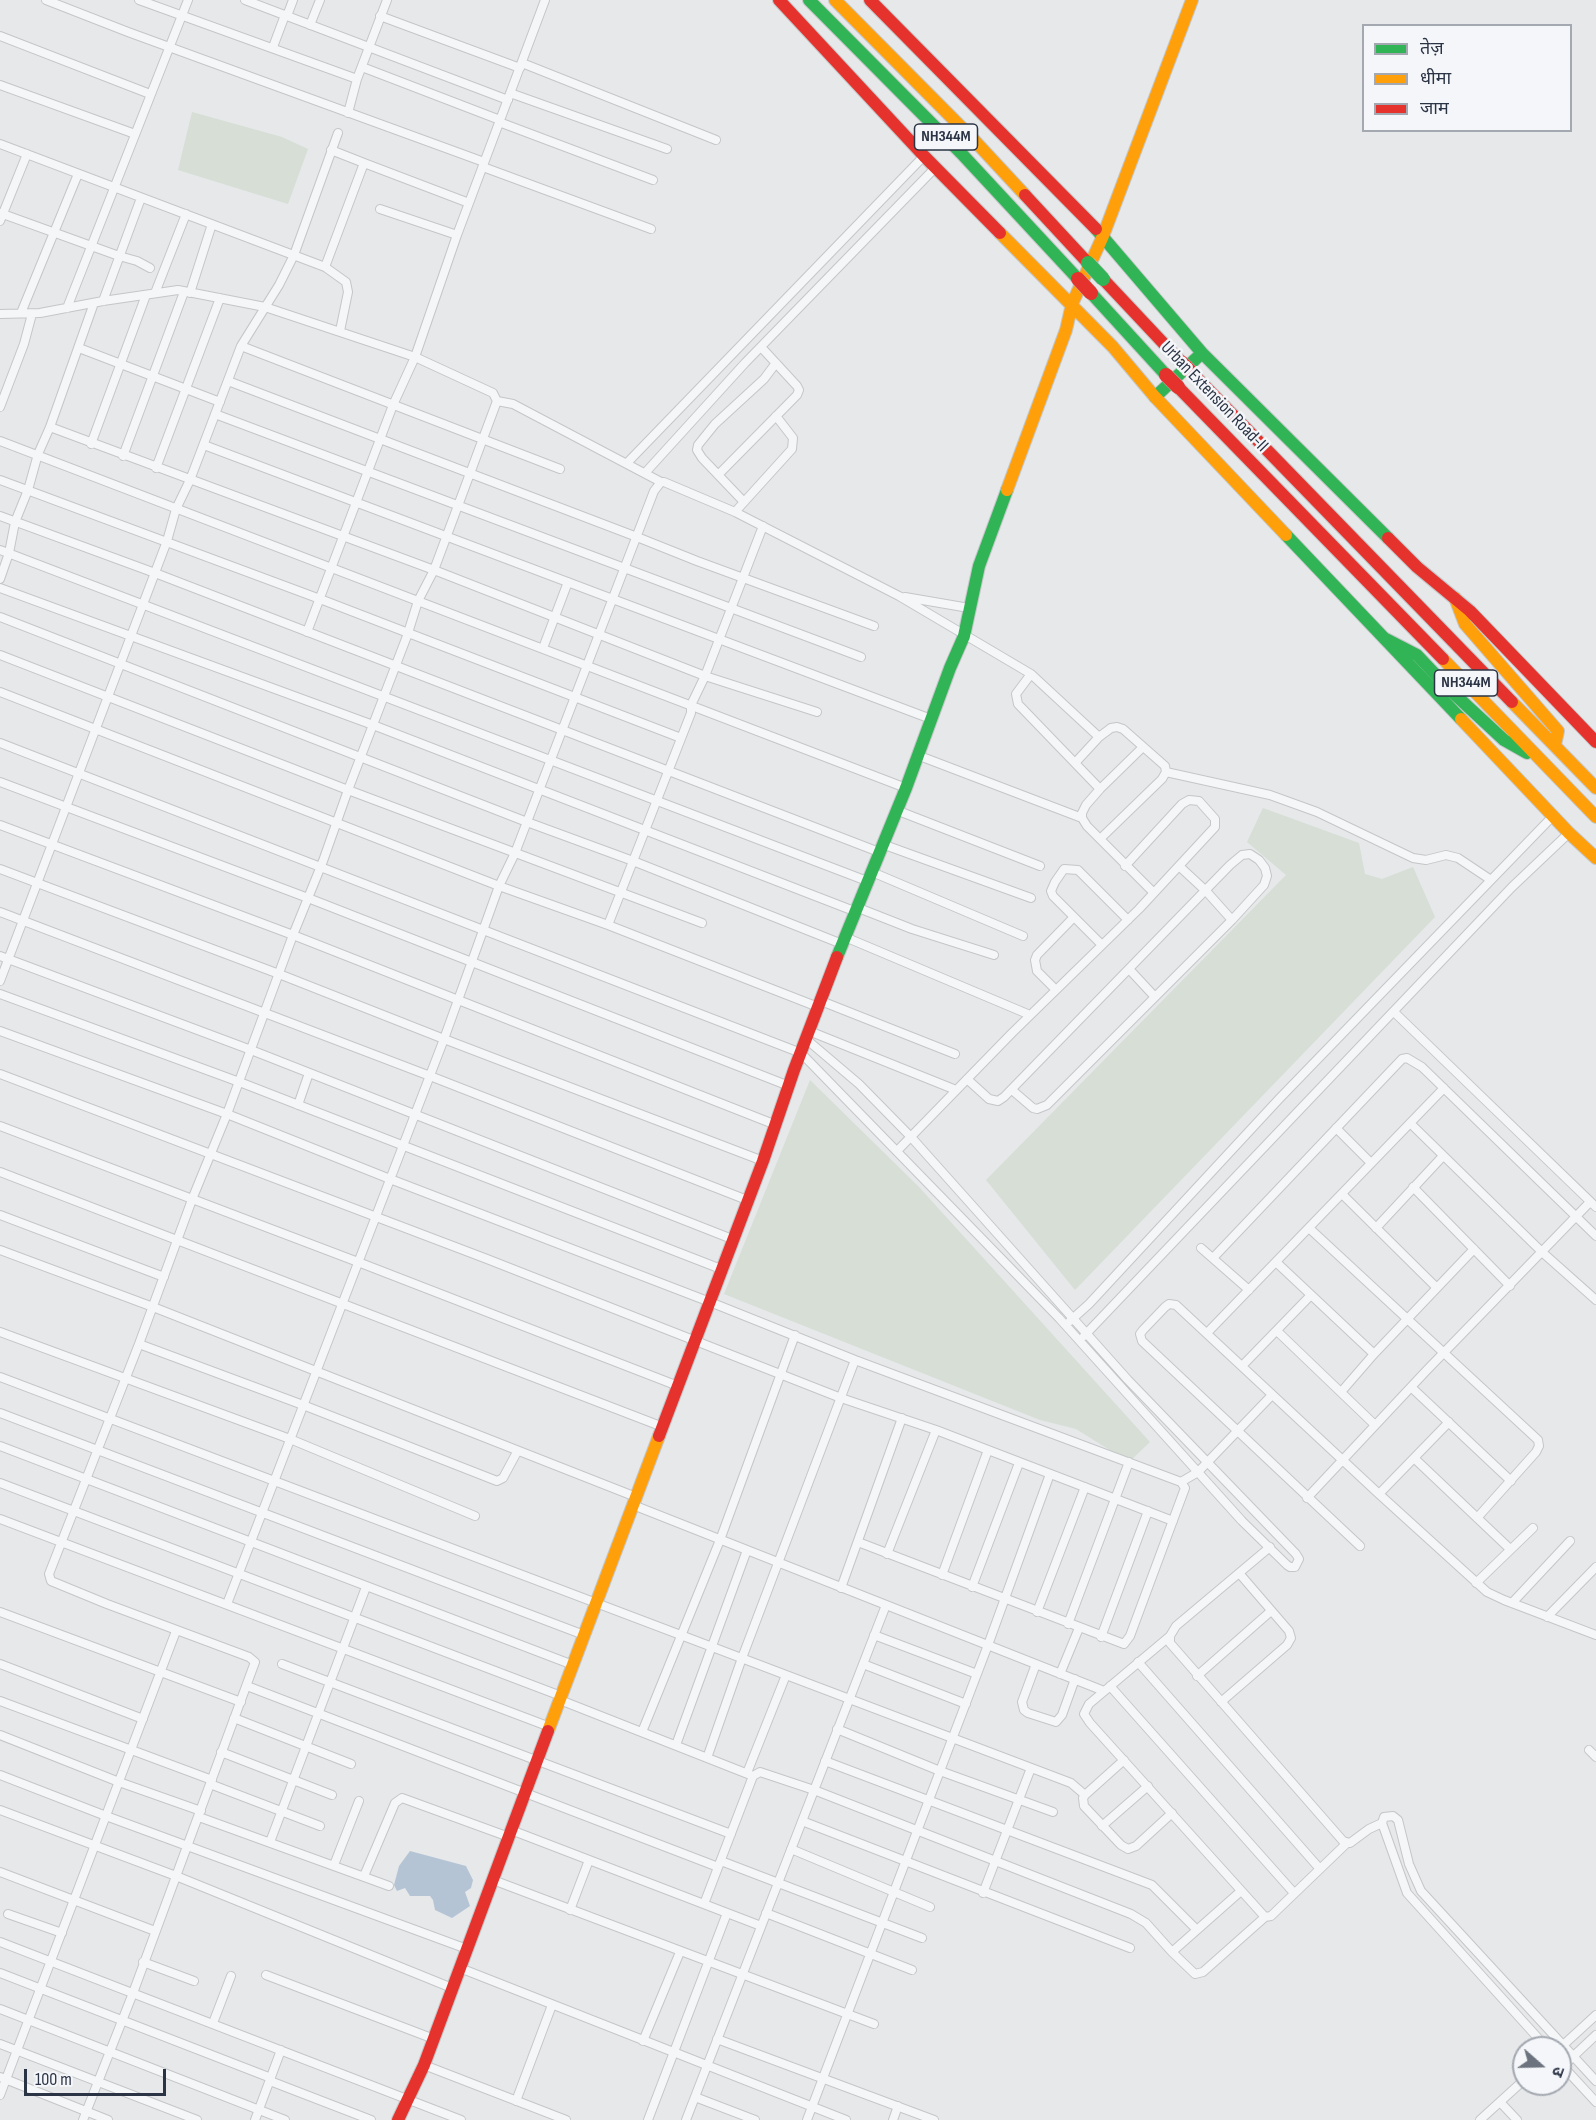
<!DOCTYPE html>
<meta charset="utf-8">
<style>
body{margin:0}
#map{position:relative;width:1596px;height:2120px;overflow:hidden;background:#e6e8ea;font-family:"Sofia Sans Condensed","Noto Sans Devanagari",sans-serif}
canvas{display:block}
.legend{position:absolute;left:1362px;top:24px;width:210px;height:108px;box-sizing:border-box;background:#f4f6f9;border:2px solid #a4a8b1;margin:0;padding:8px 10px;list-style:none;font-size:18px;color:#2b3445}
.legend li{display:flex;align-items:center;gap:12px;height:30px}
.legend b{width:30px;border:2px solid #a4a8b1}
.north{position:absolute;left:1512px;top:2036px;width:60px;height:60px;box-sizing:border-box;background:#f4f6f9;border:2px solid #a4a8b1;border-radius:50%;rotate:110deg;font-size:16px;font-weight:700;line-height:24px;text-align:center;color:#2b3445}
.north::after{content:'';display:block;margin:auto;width:21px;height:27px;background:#6c737f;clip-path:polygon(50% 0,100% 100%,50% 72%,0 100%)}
.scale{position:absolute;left:24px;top:2069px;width:142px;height:27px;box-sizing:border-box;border:3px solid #2b3445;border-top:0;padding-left:8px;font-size:18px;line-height:21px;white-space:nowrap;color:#2b3445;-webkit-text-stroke:4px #f4f6f9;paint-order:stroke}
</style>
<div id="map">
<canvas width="1596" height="2120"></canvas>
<ul class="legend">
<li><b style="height:8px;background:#30b455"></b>तेज़</li>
<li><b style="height:8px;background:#ff9f0a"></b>धीमा</li>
<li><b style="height:8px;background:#e5322d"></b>जाम</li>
</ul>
<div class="north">उ</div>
<div class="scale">100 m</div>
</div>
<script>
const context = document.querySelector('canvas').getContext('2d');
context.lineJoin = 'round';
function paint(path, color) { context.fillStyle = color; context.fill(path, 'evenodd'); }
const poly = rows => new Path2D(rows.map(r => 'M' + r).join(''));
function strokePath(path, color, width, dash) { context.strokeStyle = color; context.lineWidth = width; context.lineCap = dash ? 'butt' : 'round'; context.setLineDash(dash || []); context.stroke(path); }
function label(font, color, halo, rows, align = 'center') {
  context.font = font + ' "Sofia Sans Condensed",sans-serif'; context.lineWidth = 5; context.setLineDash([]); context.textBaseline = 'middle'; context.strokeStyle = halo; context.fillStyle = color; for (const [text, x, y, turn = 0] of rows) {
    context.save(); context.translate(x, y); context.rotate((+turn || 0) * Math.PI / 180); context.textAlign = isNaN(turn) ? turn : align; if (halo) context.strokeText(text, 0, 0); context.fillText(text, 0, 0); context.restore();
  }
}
const green = poly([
 [192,112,282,137,308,149,288,204,178,170],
 [1263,808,1359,843,1365,874,1382,879,1413,867,1435,917,1075,1290,986,1180,1286,875,1247,842],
 [810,1080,919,1187,1150,1442,1129,1462,1076,1429,1040,1420,724,1294]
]);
const water = poly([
 [410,1851,466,1866,473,1880,471,1888,465,1892,470,1906,452,1918,435,1910,433,1900,430,1896,410,1896,405,1888,397,1891,394,1885,399,1866]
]);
const street = poly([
 [46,0,128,32,484,162],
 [139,0,357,79],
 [245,0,508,100],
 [287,16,293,0],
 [380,16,520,68],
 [310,25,320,0],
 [0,36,150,94],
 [273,47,285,15],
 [522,63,716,140],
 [362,67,500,120],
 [0,85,135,134],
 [510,93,667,149],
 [348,113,357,79,387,0],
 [499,122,653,180],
 [0,144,325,267,364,163,469,203],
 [331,150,364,163],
 [483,167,651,229],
 [380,209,457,235],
 [0,213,119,256,137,261,150,268],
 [0,221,27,154],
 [325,267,346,282,348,292,340,331],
 [155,293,186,214],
 [190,293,212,224],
 [103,301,141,198],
 [67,308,188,0],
 [21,313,78,174],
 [0,314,40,313,103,301,178,290,265,307,415,357,493,393,497,401,434,570,418,601,407,636,348,790,323,861,293,935,227,1114,193,1197,139,1344,49,1574,51,1581,107,1604,249,1657,255,1662,133,1993,83,2120],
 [241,346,560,469],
 [79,348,220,402],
 [228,381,637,537,697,561,874,626],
 [497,401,513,404,661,482],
 [0,407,24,344,32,314],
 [215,414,861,657],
 [50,427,434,570,705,676,817,712],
 [0,441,906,788],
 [91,444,146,295],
 [204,445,931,719],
 [123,456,184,292],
 [627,463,924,156],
 [156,468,220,298],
 [645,473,745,363,936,167],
 [718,475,797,395,799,390,797,386,761,347],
 [0,480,320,599,681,738],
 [744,502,702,458,697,450,698,445,715,424,764,379,776,363],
 [735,512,792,449,793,438,776,416],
 [0,516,155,573,879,852],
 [0,550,867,881],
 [0,579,9,553,15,522,28,490,38,454,50,427,94,303],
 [0,588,373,725,854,911],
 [905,597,969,608],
 [0,617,527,822,633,861,842,944],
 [307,632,393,405,415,357,457,235,545,0],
 [543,648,568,582],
 [0,655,348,790,702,923],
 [1031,674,1099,737],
 [0,692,499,886,608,925,818,1007],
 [0,743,801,1053,1059,1318,1242,1521,1287,1565,1290,1567,1295,1567,1299,1559,1296,1554,1128,1380,911,1137,859,1084,806,1039],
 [1143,747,1100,789,1086,805,1082,813,1082,818,1087,826,1154,893],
 [917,755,1082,818],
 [1075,763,1099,737,1111,728,1117,727,1123,729,1165,766,1166,772,1162,779,1100,839],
 [1166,772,1270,795,1317,812,1413,858,1426,860,1446,855,1458,858,1491,880],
 [0,782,308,898,789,1086],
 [896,810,1040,866],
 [0,825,293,935,776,1125],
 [882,844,1031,898],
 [1179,866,1206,891,1232,920],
 [0,869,279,974,444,1039,763,1161],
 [872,872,1023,936],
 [856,907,912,929,994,955],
 [0,912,430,1076,747,1200],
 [608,925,691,713,691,705,705,676,763,526],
 [845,937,1030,1015],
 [1102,945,1053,896,1051,891,1055,882,1064,869,1078,870,1128,920],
 [0,956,251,1050,732,1239],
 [1129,969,1155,997],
 [0,981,167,541,176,509,190,480,241,346,279,285,294,255,338,133],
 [1056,990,1037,971,1035,960,1037,955,1074,917],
 [0,994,242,1083,721,1269],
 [821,1001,955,1054],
 [1394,1012,1596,1207],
 [0,1031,227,1114,390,1179,710,1302,855,1360,1181,1482,1185,1488,1130,1636,1124,1644,858,1542],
 [809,1031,956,1090],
 [0,1074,487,1259,841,1398,936,1430,1173,1521],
 [967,1079,989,1099,998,1101,1004,1097,1230,865,1242,855,1250,854,1259,860,1265,868,1267,876,1264,885,1232,920,1047,1105,1037,1109,1033,1108,1012,1090],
 [298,1105,309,1073],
 [1410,1123,1542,1252,1596,1300],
 [0,1126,358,1262,678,1386],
 [1336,1128,1371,1163],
 [897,1151,1012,1033,1139,909,1215,827,1215,819,1199,801,1189,800,1182,804,1125,866],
 [0,1172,663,1427],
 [1413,1187,1510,1286],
 [1342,1194,1437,1288],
 [0,1215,164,1277],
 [1309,1228,1538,1440,1539,1446,1536,1452,1477,1518],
 [1376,1228,1443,1156],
 [1201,1248,1249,1290],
 [0,1250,153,1307,636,1497],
 [1213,1258,1402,1059,1407,1058,1422,1067,1596,1236],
 [1276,1262,1374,1354],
 [1070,1321,1089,1304,1279,1099,1553,816],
 [1277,1331,1375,1425],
 [0,1332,290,1439,475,1516],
 [1207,1333,1444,1088],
 [1084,1336,1512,887,1569,833],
 [139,1344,303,1405,497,1481,503,1478,517,1452],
 [1242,1366,1311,1295],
 [0,1377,1071,1783,1085,1795],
 [1411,1387,1511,1481],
 [1341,1392,1374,1354,1474,1249],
 [0,1413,584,1635],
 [0,1446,573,1665],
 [1414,1458,1510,1549],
 [1181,1482,1198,1472,1272,1395],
 [0,1483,561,1696],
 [1379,1494,1449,1422],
 [1307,1498,1426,1371,1590,1202],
 [633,1505,1104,1691],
 [0,1519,550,1727],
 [1360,1546,1142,1341,1140,1334,1143,1330,1165,1307,1169,1304,1176,1305,1379,1494,1487,1592,1504,1600,1596,1635],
 [1270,1547,1176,1626,1170,1636,1170,1643,1343,1841,1350,1843,1369,1829,1382,1823],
 [887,1554,936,1430],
 [942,1575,988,1450],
 [1476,1583,1533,1528],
 [972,1587,1019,1463],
 [841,1588,902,1418],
 [1512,1603,1570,1541],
 [227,1604,444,1039,499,886,515,853,654,491,661,482,664,482,735,512,899,596,1031,674,1016,694,1018,704,1100,789],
 [0,1612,241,1702],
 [1037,1612,1085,1487],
 [1547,1617,1596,1567],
 [1068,1624,1129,1462],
 [874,1635,977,1674],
 [1170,1636,1089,1704,1084,1714,1090,1723,1265,1917,1271,1916,1347,1843],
 [1101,1637,1148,1511],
 [1138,1662,1320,1869],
 [0,1664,143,1719],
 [282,1664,731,1834],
 [863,1664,966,1704],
 [1036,1664,1022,1702,1024,1710,1028,1713,1056,1722,1062,1715,1075,1679],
 [1060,1674,1079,1628],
 [1197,1676,1271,1611],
 [247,1686,718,1867],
 [1110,1686,1294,1893],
 [560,1700,753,1776],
 [0,1701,212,1780],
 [1221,1702,1287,1645,1291,1638,1289,1631,1239,1573],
 [234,1718,351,1764],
 [837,1729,940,1771,1053,1812],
 [642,1732,720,1540,795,1335],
 [0,1735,119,1782,201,1811],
 [676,1745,747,1550],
 [1589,1750,1596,1757],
 [221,1752,332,1795],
 [707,1758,742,1658,855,1360],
 [1124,1760,1085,1795,1083,1798,1084,1806,1121,1845,1128,1849,1136,1846,1172,1813],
 [825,1761,1152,1885,1197,1930],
 [747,1773,786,1675],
 [0,1775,106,1816,467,1949],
 [210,1784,320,1826],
 [0,1810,176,1876,452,1988],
 [199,1817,389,1886],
 [802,1821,1130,1948],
 [1102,1826,1148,1786],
 [511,1830,761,1926],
 [270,1842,366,1587],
 [791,1849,930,1907],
 [721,1861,922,1938],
 [334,1865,359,1801],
 [0,1872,155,1931],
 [364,1876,395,1803,402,1798,509,1837],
 [493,1880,874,2024],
 [983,1893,1031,1768],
 [704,1904,753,1776,760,1772,814,1790,1131,1914,1146,1923,1172,1952,1195,1974,1203,1972,1265,1917],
 [570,1910,589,1860],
 [766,1913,912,1970],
 [8,1914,62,1933],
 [0,1942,461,2120],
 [1172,1952,1241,1891],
 [143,1962,194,1981],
 [460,1968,846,2120],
 [0,1973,271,2078],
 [266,1975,434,2039],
 [0,2009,285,2120],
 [213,2023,231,1976],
 [717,2039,934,2120],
 [643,2041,680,1952],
 [0,2044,197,2120],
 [1547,2048,1407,1893,1382,1823,1384,1817,1393,1816,1398,1820,1409,1864,1421,1891,1596,2081],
 [1560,2048,1596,2015],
 [1560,2063,1596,2102],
 [424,2065,566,2120],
 [1563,2066,1596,2035],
 [0,2077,108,2120],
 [270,2081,371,2120],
 [0,2095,176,1631],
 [695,2097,755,2120],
 [516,2101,552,2005],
 [1500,2102,1517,2120],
 [255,2120,281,2050],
 [648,2120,727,1913],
 [686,2120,886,1605],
 [807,2120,988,1645,1050,1474],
 [893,2120,898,2106],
 [1480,2120,1524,2080]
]);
const fast = poly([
 [809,0,961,153,1078,279],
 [1096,229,1202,353,1388,538],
 [1091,293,1166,375],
 [1155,397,1202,353],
 [1286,535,1461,719],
 [1384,638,1417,655,1451,691,1504,740,1527,753],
 [837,957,906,788,950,668,964,636,979,566,1007,490]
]);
const slow = poly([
 [835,0,973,139,1025,195],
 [1000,233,1113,347,1155,397,1286,535],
 [1007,490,1066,330,1072,304,1103,236,1192,0],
 [1455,598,1465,624,1558,731,1555,745],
 [1443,659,1596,817],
 [1512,702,1596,788],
 [1461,719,1569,833,1596,858],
 [548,1731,659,1436]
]);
const jam = poly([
 [779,0,924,156,1000,233],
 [870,0,1096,229],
 [1025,195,1088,263],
 [1103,279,1181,362],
 [1193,374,1512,702],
 [1178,387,1443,659],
 [1388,538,1417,567,1470,611,1596,742],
 [659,1436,763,1161,794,1070,837,957],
 [398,2120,424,2065,548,1731]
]);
const fastBridge = poly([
 [1088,263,1103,279]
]);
const jamBridge = poly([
 [1078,279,1091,293],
 [1181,362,1193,374],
 [1166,375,1178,387]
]);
const shields = [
 [946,137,63],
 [1466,683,63]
];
const shieldNames = [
 ["NH344M",946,137],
 ["NH344M",1466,683]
];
const streetNames = [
 ["Urban Extension Road-II",1214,397,46]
];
paint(green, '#d6ded6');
paint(water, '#b4c4d5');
strokePath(street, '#c4c6c8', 10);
strokePath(fast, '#c4c6c8', 14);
strokePath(slow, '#c4c6c8', 14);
strokePath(jam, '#c4c6c8', 14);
strokePath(street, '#f5f6f7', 8);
strokePath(fast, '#30b455', 12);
strokePath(slow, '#ff9f0a', 12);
strokePath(jam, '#e5322d', 12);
strokePath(fastBridge, '#b8bbbf', 15, []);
strokePath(jamBridge, '#b8bbbf', 15, []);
strokePath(fastBridge, '#30b455', 14);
strokePath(jamBridge, '#e5322d', 14);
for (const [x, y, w] of shields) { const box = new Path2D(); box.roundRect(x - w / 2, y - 13, w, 26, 4.5); context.fillStyle = '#f4f6f9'; context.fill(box); strokePath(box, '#2b3445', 1.5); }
label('bold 16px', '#2b3445', null, shieldNames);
label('18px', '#2b3445', '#f4f6f9', streetNames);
</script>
